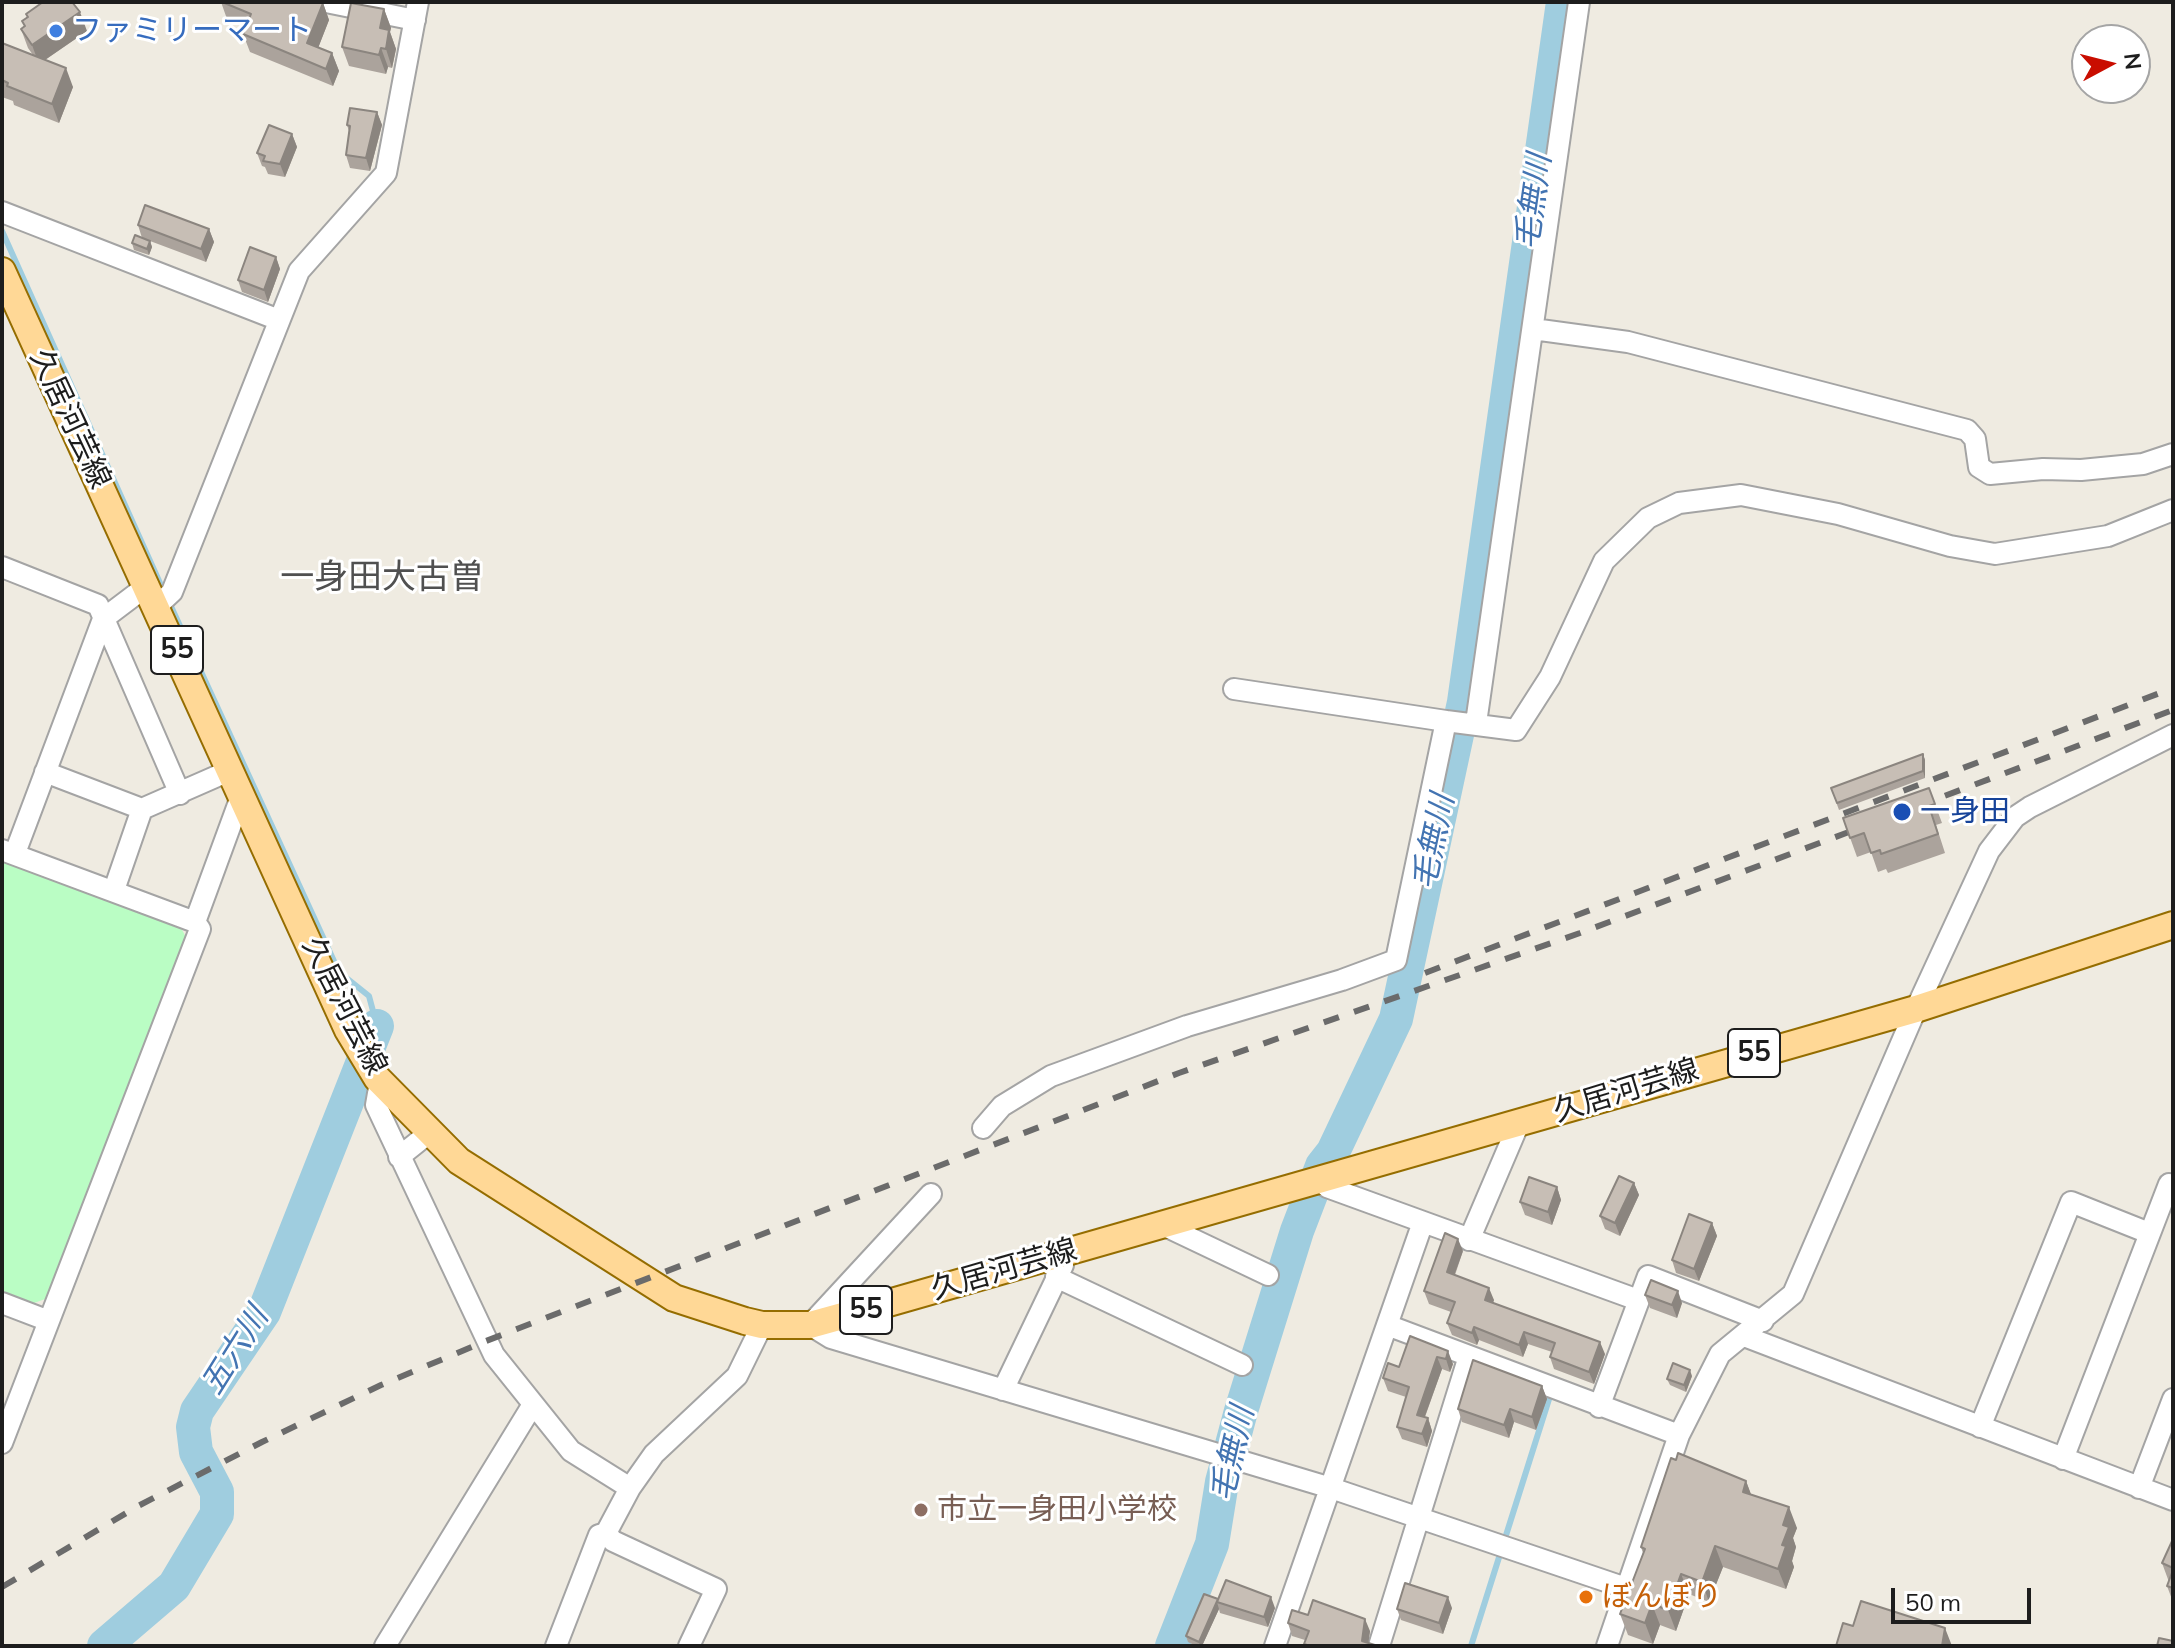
<!DOCTYPE html>
<meta charset="utf-8">
<style>
body{margin:0}
#map{position:relative;width:2175px;height:1648px;overflow:hidden;background:#efebe1;font-family:Mulish,sans-serif}
canvas{display:block}
.frame{position:absolute;inset:0;border:4px solid #1d1d1d;pointer-events:none}
.north{position:absolute;left:2071px;top:24px;width:80px;height:80px;box-sizing:border-box;background:#fff;border:2px solid #a5a5a5;border-radius:50%;rotate:83deg;font-size:22px;font-weight:700;line-height:32px;text-align:center;color:#1d1d1d}
.north::after{content:'';display:block;margin:auto;width:28px;height:36px;background:#c90d00;clip-path:polygon(50% 0,100% 100%,50% 72%,0 100%)}
.scale{position:absolute;left:1891px;top:1588px;width:140px;height:36px;box-sizing:border-box;border:4px solid #1d1d1d;border-top:0;padding-left:10px;font-size:24px;line-height:28px;white-space:nowrap;color:#1d1d1d;-webkit-text-stroke:6px #fff;paint-order:stroke}
</style>
<div id="map">
<canvas width="2175" height="1648"></canvas>
<div class="frame"></div>
<div class="north">N</div>
<div class="scale">50 m</div>
</div>
<script>
const context = document.querySelector('canvas').getContext('2d');
context.lineJoin = 'round';
function paint(path, color) { context.fillStyle = color; context.fill(path, 'evenodd'); }
const poly = rows => new Path2D(rows.map(r => 'M' + r).join(''));
function strokePath(path, color, width, dash) { context.strokeStyle = color; context.lineWidth = width; context.lineCap = dash ? 'butt' : 'round'; context.setLineDash(dash || []); context.stroke(path); }
function label(font, color, halo, rows, align = 'center') {
  context.font = font + ' Mulish,"Noto Sans JP",sans-serif'; context.lineWidth = 6; context.setLineDash([]); context.textBaseline = 'middle'; context.strokeStyle = halo; context.fillStyle = color; for (const [text, x, y, turn = 0] of rows) {
    context.save(); context.translate(x, y); context.rotate((+turn || 0) * Math.PI / 180); context.textAlign = isNaN(turn) ? turn : align; if (halo) context.strokeText(text, 0, 0); context.fillText(text, 0, 0); context.restore();
  }
}
const park = poly([
 [2,859,181,928,187,939,48,1298,34,1303,2,1291]
]);
const stream = poly([
 [2,231,164,592],
 [169,602,339,972,369,996,377,1026],
 [1471,1646,1550,1396]
]);
const river = poly([
 [104,1646,174,1586,217,1514,217,1492,196,1452,193,1427,197,1411,264,1312,377,1026],
 [1172,1646,1212,1544,1222,1482,1241,1411,1297,1231,1322,1166,1333,1152,1396,1019,1464,702,1563,2]
]);
const minor = poly([
 [326,2,415,20],
 [2,212,279,320],
 [1533,329,1628,342,1967,430,1975,439,1979,467,1990,474,2043,469,2081,470,2143,464,2173,454],
 [2,567,98,605,180,794],
 [157,606,172,592,299,271,386,173,418,2],
 [1234,689,1446,721],
 [1476,723,1579,2],
 [45,772,142,809],
 [2,850,195,922],
 [15,853,103,619,148,585],
 [114,890,142,809,231,770],
 [380,1082,376,1105,494,1355,571,1451,630,1488],
 [983,1128,1002,1106,1051,1076,1187,1026,1342,980,1396,960,1446,721,1516,730,1550,677,1604,561,1648,518,1679,503,1741,495,1838,514,1950,546,1995,554,2108,536,2173,510],
 [399,1157,429,1133],
 [1334,1174,1327,1187,1638,1300],
 [931,1194,810,1325,831,1338,1331,1488,1626,1588],
 [1165,1226,1268,1275],
 [1469,1240,1519,1123],
 [1056,1277,1242,1365],
 [2,1303,49,1321],
 [1387,1325,1679,1435],
 [1744,1336,2173,1500],
 [1003,1390,1063,1265],
 [1599,1407,1648,1276,1763,1321],
 [1980,1427,2071,1202,2149,1233],
 [2,1443,200,929,195,922,242,794],
 [2063,1459,2169,1184,2173,1185],
 [2139,1488,2173,1399],
 [606,1533,613,1541,716,1589,689,1646],
 [385,1646,532,1406],
 [556,1646,599,1535,606,1533,630,1488,654,1454,737,1376,762,1325],
 [1275,1646,1423,1222],
 [1379,1646,1469,1356],
 [1607,1646,1679,1435,1720,1354,1793,1294,1916,1009,1989,851,2015,817,2030,807,2173,735]
]);
const major = poly([
 [2,271,348,1030,377,1078,459,1161,674,1298,745,1321,762,1325,810,1325,857,1312,1916,1009,2173,925]
]);
const rail = poly([
 [1915,807,2173,710],
 [1425,973,2173,688],
 [2,1587,138,1506,262,1442,381,1385,486,1341,1179,1073,1580,933,1870,824]
]);
const wall = poly([
 [221,2,323,3,329,20,318,48,332,53,339,71,333,86,250,52,243,34,246,27,227,19],
 [384,9,391,28,390,32,396,49,392,68,388,67,386,74,349,66,342,47],
 [26,14,87,31,45,60,73,87,59,123,14,105,13,101,2,97,2,43,33,55,28,48,21,29,24,26,22,21,27,18],
 [377,112,382,125,370,171,350,168,346,155,349,131,347,125],
 [292,134,297,147,285,177,268,174,265,167,262,166,257,153],
 [138,225,209,229,214,242,206,262,150,241,152,247,149,255,134,250,132,243,142,238],
 [276,257,280,269,268,302,242,292,238,280],
 [1923,754,1925,760,1925,778,1839,810,1831,788],
 [1929,788,1942,823,1936,825,1945,853,1888,873,1886,869,1878,872,1871,852,1857,857,1843,818],
 [1634,1183,1639,1195,1620,1236,1605,1229,1600,1216],
 [1557,1187,1561,1200,1552,1225,1525,1215,1520,1202],
 [1712,1223,1717,1236,1699,1281,1676,1273,1672,1260],
 [1463,1251,1455,1275,1494,1300,1493,1303,1605,1354,1594,1384,1554,1369,1550,1357,1552,1352,1528,1344,1523,1357,1479,1340,1477,1345,1452,1335,1447,1323,1451,1312,1429,1304,1424,1291],
 [1645,1295,1682,1303,1677,1318,1650,1308],
 [1410,1336,1453,1364,1450,1372,1442,1369,1425,1417,1428,1418,1432,1431,1427,1447,1402,1439,1397,1427,1406,1397,1388,1391,1383,1378,1399,1367],
 [1692,1376,1686,1392,1670,1385,1667,1379],
 [1542,1386,1547,1399,1536,1430,1514,1422,1509,1438,1462,1422,1458,1409],
 [1746,1481,1751,1495,1797,1528,1793,1538,1796,1547,1792,1561,1794,1567,1786,1589,1723,1567,1709,1602,1689,1594,1676,1631,1660,1625,1653,1644,1628,1635,1620,1614,1643,1553,1641,1547],
 [2173,1539,2173,1602,2167,1586,2169,1582,2162,1563],
 [1218,1599,1275,1608,1268,1627,1220,1613,1219,1609,1202,1646,1196,1646,1188,1642,1186,1636],
 [1452,1608,1443,1634,1401,1620,1397,1609],
 [1308,1615,1370,1631,1368,1643,1378,1646,1304,1646,1304,1644,1305,1640,1292,1636,1288,1623]
]);
const shadedWall = poly([
 [323,3,329,20,313,61,307,43],
 [384,9,391,28,390,32,396,49,392,68,386,49,380,28],
 [80,12,87,31,39,64,32,45],
 [381,48,388,67,386,74,379,55],
 [332,53,339,71,333,86,326,69],
 [66,68,73,87,59,123,52,104],
 [377,112,382,125,370,171,366,158],
 [292,134,297,147,285,177,280,164],
 [209,229,214,242,206,262,201,249],
 [150,241,152,247,149,255,147,249],
 [276,257,280,269,268,302,264,290],
 [1923,754,1925,760,1925,778,1923,771],
 [1634,1183,1639,1195,1620,1236,1615,1223],
 [1557,1187,1561,1200,1552,1225,1548,1212],
 [1712,1223,1717,1236,1699,1281,1694,1269],
 [1458,1239,1463,1251,1451,1284,1447,1272],
 [1489,1288,1494,1300,1489,1312,1485,1300],
 [1678,1291,1682,1303,1677,1318,1672,1305],
 [1474,1327,1479,1340,1477,1345,1472,1333],
 [1524,1332,1528,1344,1523,1357,1519,1345],
 [1600,1342,1605,1354,1594,1384,1589,1372],
 [1448,1351,1453,1364,1450,1372,1446,1359],
 [1437,1357,1442,1369,1421,1427,1417,1415],
 [1690,1370,1692,1376,1686,1392,1684,1385],
 [1542,1386,1547,1399,1536,1430,1532,1417],
 [1510,1409,1514,1422,1509,1438,1504,1425],
 [1428,1418,1432,1431,1427,1447,1422,1434],
 [1746,1481,1754,1502,1743,1492],
 [1789,1507,1797,1528,1793,1538,1796,1547,1792,1561,1794,1567,1786,1589,1778,1569,1782,1545,1783,1525],
 [1715,1546,1723,1567,1709,1602,1702,1582],
 [1681,1574,1689,1594,1676,1631,1668,1610],
 [1271,1597,1275,1608,1268,1627,1264,1617],
 [1448,1597,1452,1608,1443,1634,1439,1623],
 [1217,1602,1219,1609,1202,1646,1200,1646,1199,1642],
 [1652,1604,1660,1625,1653,1644,1645,1623],
 [1365,1619,1370,1631,1368,1646,1362,1641],
 [1945,1628,1952,1646,1942,1646]
]);
const building = poly([
 [43,2,72,2,80,12,32,45,21,29,25,26,22,21,28,17,26,14,43,2],
 [222,2,322,2,323,3,307,43,332,53,326,69,243,34,251,14,222,2],
 [351,3,384,9,380,28,389,30,386,49,381,48,379,55,342,47,351,3],
 [2,43,66,68,52,104,7,86,8,83,2,80,2,43],
 [350,108,377,112,366,158,346,155,350,126,347,125,350,108],
 [269,125,292,134,280,164,263,161,265,156,257,153,269,125],
 [145,205,209,229,201,249,138,225,145,205],
 [135,235,150,241,147,249,132,243,135,235],
 [250,247,276,257,264,290,238,280,250,247],
 [1923,754,1923,771,1837,803,1831,788,1923,754],
 [1929,788,1935,804,1929,806,1938,834,1881,854,1880,850,1871,853,1864,833,1850,838,1843,818,1929,788],
 [1619,1176,1634,1183,1615,1223,1600,1216,1619,1176],
 [1529,1177,1557,1187,1548,1212,1520,1202,1529,1177],
 [1689,1214,1712,1223,1694,1269,1672,1260,1689,1214],
 [1445,1233,1458,1239,1447,1272,1489,1288,1485,1300,1600,1342,1589,1372,1550,1357,1555,1343,1524,1332,1519,1345,1474,1327,1472,1333,1447,1323,1455,1302,1424,1291,1445,1233],
 [1651,1280,1678,1291,1672,1305,1645,1295,1651,1280],
 [1410,1336,1448,1351,1446,1359,1437,1357,1417,1415,1428,1418,1422,1434,1397,1427,1409,1387,1383,1378,1388,1363,1399,1367,1410,1336],
 [1473,1360,1542,1386,1532,1417,1510,1409,1504,1425,1458,1409,1473,1360],
 [1673,1363,1690,1370,1684,1385,1667,1379,1673,1363],
 [1678,1453,1746,1481,1743,1492,1789,1507,1783,1525,1789,1527,1782,1545,1786,1546,1778,1569,1715,1546,1702,1582,1681,1574,1668,1610,1652,1604,1645,1623,1620,1614,1645,1549,1641,1547,1671,1458,1676,1460,1678,1453],
 [2173,1539,2173,1568,2162,1563,2173,1539],
 [2173,1570,2173,1588,2167,1586,2173,1570],
 [1226,1580,1271,1597,1264,1617,1217,1602,1226,1580],
 [1405,1583,1448,1597,1439,1623,1397,1609,1405,1583],
 [1204,1594,1218,1599,1199,1642,1186,1636,1204,1594],
 [1313,1600,1365,1619,1362,1641,1378,1646,1310,1646,1304,1644,1309,1631,1288,1623,1292,1610,1308,1615,1313,1600],
 [1861,1601,1945,1628,1942,1646,1836,1646,1843,1623,1853,1626,1861,1601],
 [2159,1638,2173,1641,2173,1646,2157,1646,2159,1638]
]);
const markers = [
 [56,31,8,"#3f7fe0"],
 [1902,812,10,"#1a4fb4"],
 [921,1510,8,"#8d6e63"],
 [1586,1597,8,"#e8710a"]
];
const shields = [
 [177,650,52],
 [1754,1053,52],
 [866,1310,52]
];
const shieldNames = [
 ["55",177,650],
 ["55",1754,1053],
 ["55",866,1310]
];
const shopNames = [
 ["ファミリーマート",72,31]
];
const streetNames = [
 ["久居河芸線",70,419,65],
 ["久居河芸線",344,1006,63],
 ["久居河芸線",1626,1091,-17],
 ["久居河芸線",1004,1270,-16]
];
const transitNames = [
 ["一身田",1920,812]
];
const educationNames = [
 ["市立一身田小学校",937,1510]
];
const foodNames = [
 ["ぼんぼり",1602,1597]
];
const waterNames = [
 ["毛無川",1534,202,-82],
 ["毛無川",1434,842,-78],
 ["五六川",235,1351,-58],
 ["毛無川",1233,1454,-77]
];
const quarterNames = [
 ["一身田大古曽",382,578]
];
paint(park, '#bafdc4');
strokePath(stream, '#9fcddf', 6);
strokePath(river, '#9fcddf', 34);
strokePath(minor, '#a4a4a4', 24);
strokePath(major, '#956d00', 30);
strokePath(minor, '#fff', 20);
strokePath(major, '#ffd896', 26);
strokePath(rail, '#6b6b6b', 6, [16, 16]);
paint(wall, '#aba39c');
paint(shadedWall, '#8b857f');
paint(building, '#c7beb5');
strokePath(building, '#8b857f', 2);
for (const [x, y, r, color] of markers) { const dot = new Path2D(); dot.arc(x, y, r, 0, 2 * Math.PI); context.fillStyle = color; context.fill(dot); strokePath(dot, '#fff', 3); }
for (const [x, y, w] of shields) { const box = new Path2D(); box.roundRect(x - w / 2, y - 24, w, 48, 6); context.fillStyle = '#fff'; context.fill(box); strokePath(box, '#1d1d1d', 2); }
label('bold 28px', '#1d1d1d', null, shieldNames);
label('30px', '#366cbe', '#fff', shopNames, 'left');
label('30px', '#1d1d1d', '#fff', streetNames);
label('30px', '#164399', '#fff', transitNames, 'left');
label('30px', '#785e54', '#fff', educationNames, 'left');
label('30px', '#c56008', '#fff', foodNames, 'left');
label('italic 32px', '#4374b2', '#fff', waterNames);
label('34px', '#505050', '#fff', quarterNames);
</script>
